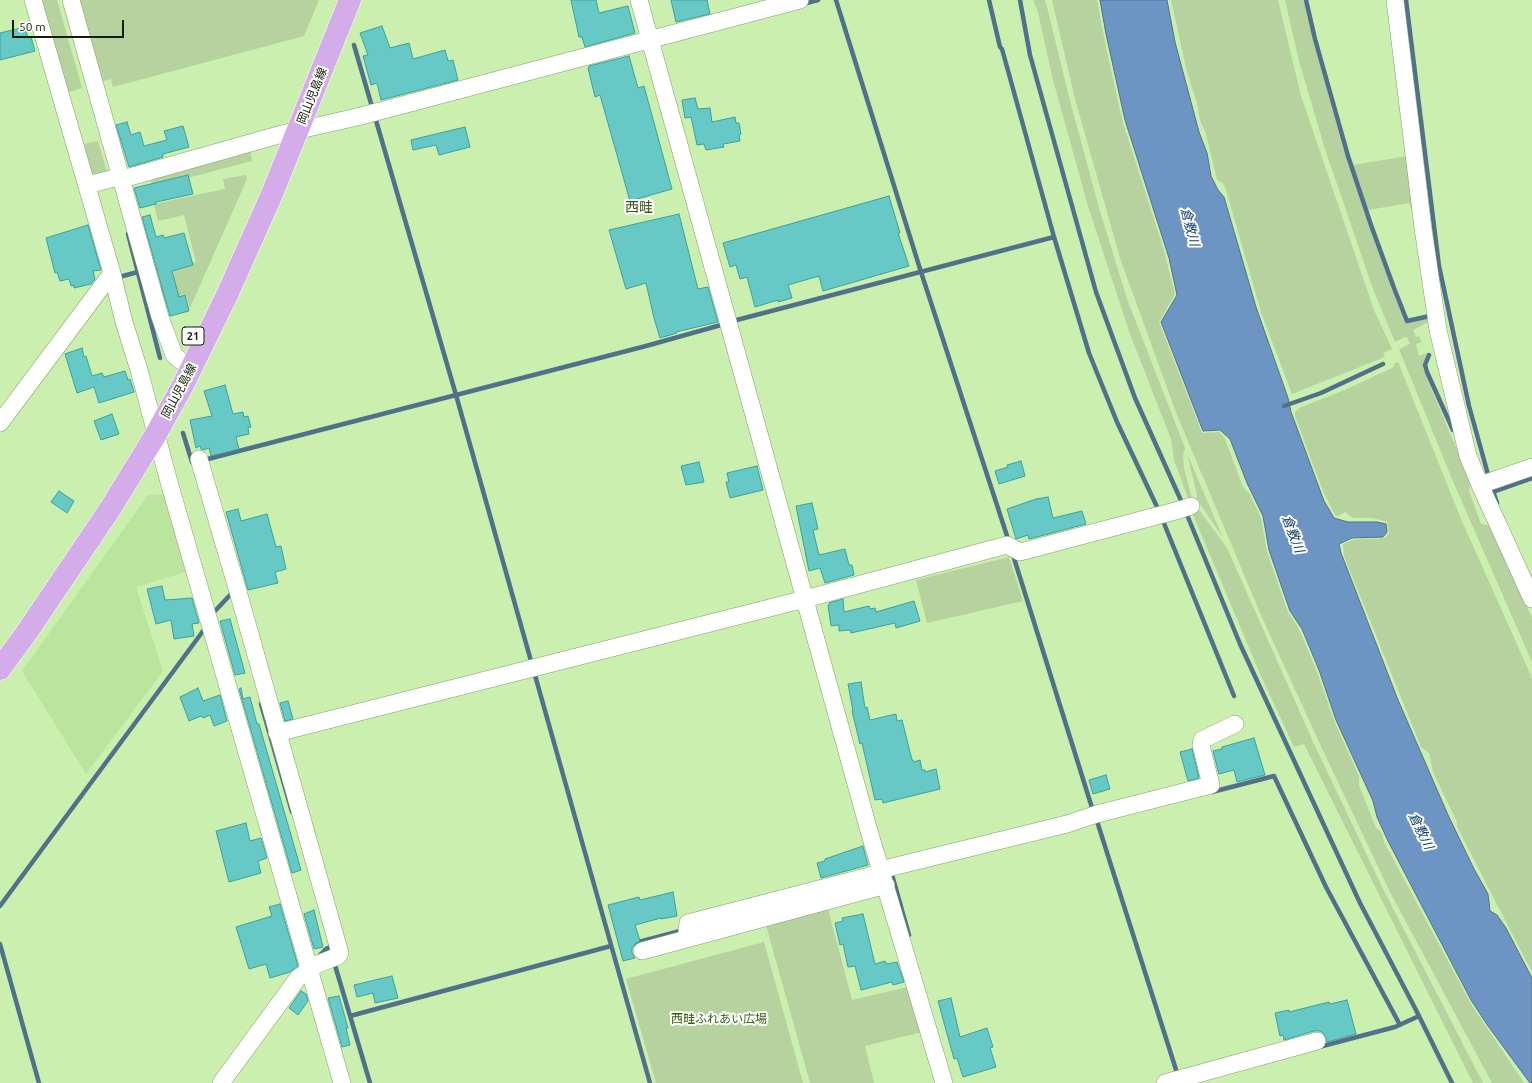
<!DOCTYPE html>
<meta charset="utf-8">
<style>
body{margin:0}
#map{position:relative;width:1532px;height:1083px;overflow:hidden;background:#caefae;font-family:Ubuntu,sans-serif}
canvas{display:block}
.scale{position:absolute;left:12px;top:20px;width:112px;height:18px;box-sizing:border-box;border:2px solid #121e06;border-top:0;padding-left:5px;font-size:12px;line-height:14px;white-space:nowrap;color:#121e06;-webkit-text-stroke:3px #fff;paint-order:stroke}
</style>
<div id="map">
<canvas width="1532" height="1083"></canvas>
<div class="scale">50 m</div>
</div>
<script>
const context = document.querySelector('canvas').getContext('2d');
context.lineJoin = 'round';
function paint(path, color) { context.fillStyle = color; context.fill(path, 'evenodd'); }
const poly = rows => new Path2D(rows.map(r => 'M' + r).join(''));
function strokePath(path, color, width, dash) { context.strokeStyle = color; context.lineWidth = width; context.lineCap = dash ? 'butt' : 'round'; context.setLineDash(dash || []); context.stroke(path); }
function label(font, color, halo, rows, align = 'center') {
  context.font = font + ' Ubuntu,"Noto Sans JP",sans-serif'; context.lineWidth = 4; context.setLineDash([]); context.textBaseline = 'middle'; context.strokeStyle = halo; context.fillStyle = color; for (const [text, x, y, turn = 0] of rows) {
    context.save(); context.translate(x, y); context.rotate((+turn || 0) * Math.PI / 180); context.textAlign = isNaN(turn) ? turn : align; if (halo) context.strokeText(text, 0, 0); context.fillText(text, 0, 0); context.restore();
  }
}
const built = poly([
 [148,495,165,495,189,571,136,587,163,671,86,774,22,671]
]);
const green = poly([
 [40,0,57,0,82,88,65,93],
 [74,0,319,0,304,36,113,87,111,79,96,83],
 [1033,0,1045,0,1047,7,1069,97,1099,208,1127,299,1185,448,1183,456,1184,468,1192,498,1188,498,1174,460,1171,439,1130,334,1088,206,1053,80,1038,12],
 [1052,0,1097,0,1107,52,1123,123,1163,247,1175,294,1159,322,1202,433,1219,432,1225,439,1243,487,1249,493,1261,518,1267,552,1288,612,1299,629,1317,672,1335,723,1359,776,1359,785,1376,828,1382,833,1384,842,1471,1004,1524,1083,1492,1083,1390,892,1319,742,1261,615,1177,415,1121,261,1075,99],
 [1171,0,1278,0,1301,96,1374,310,1392,349,1383,353,1385,357,1292,394,1262,315,1226,190,1223,183,1217,180,1206,134,1200,120,1197,103,1187,72],
 [1285,0,1304,0,1329,97,1344,149,1382,261,1400,307,1407,323,1426,318,1428,322,1413,330,1416,337,1419,336,1422,342,1416,344,1419,356,1427,353,1423,367,1428,381,1471,483,1469,491,1481,524,1489,525,1532,618,1532,662,1452,479,1399,349,1410,344,1407,337,1405,337,1395,342,1373,289,1325,149,1299,61],
 [98,141,108,176,90,181,80,145],
 [250,152,252,161,153,187,150,178],
 [1408,156,1415,208,1411,208,1409,203,1368,210,1353,165],
 [246,175,247,179,190,308,185,294,159,302,160,286,166,284,169,278,174,276,172,269,196,262,184,215,158,221,154,204,225,189,223,179],
 [1398,362,1461,519,1532,678,1532,972,1457,827,1457,822,1433,772,1429,753,1421,747,1344,556,1343,544,1352,540,1385,538,1389,533,1387,522,1373,518,1353,518,1345,512,1338,516,1335,515,1323,491,1295,416,1295,412,1299,408,1347,389,1394,367,1394,364],
 [1188,457,1189,458,1223,538,1201,505,1197,504,1197,495],
 [1195,509,1200,511,1227,548,1315,746,1383,889,1483,1083,1473,1083,1304,744,1294,747,1261,676,1191,510],
 [1009,557,1023,601,927,623,916,580],
 [828,909,852,1000,908,987,922,1032,865,1046,874,1083,810,1083,766,925],
 [764,942,803,1083,656,1083,626,979]
]);
const water = poly([
 [1100,0,1167,0,1175,42,1199,132,1207,153,1211,176,1218,190,1224,197,1256,307,1288,398,1291,412,1324,501,1334,518,1348,522,1377,522,1386,524,1387,532,1383,537,1352,538,1339,544,1341,553,1398,700,1448,815,1474,869,1488,894,1490,911,1497,915,1506,928,1532,978,1532,1083,1530,1083,1488,1026,1471,1000,1388,841,1377,817,1373,801,1336,720,1319,670,1302,629,1290,611,1269,550,1263,516,1247,483,1230,439,1220,430,1203,431,1161,322,1177,295,1169,258,1125,120,1106,34,1100,0]
]);
const stream = poly([
 [836,0,921,272,1009,542],
 [989,0,1000,47,1002,49,1054,237,1089,353,1117,422,1159,511,1234,696],
 [1020,0,1030,55,1096,292,1135,398,1183,505,1240,644,1360,903,1416,1010,1452,1083],
 [1306,0,1315,39,1348,156,1371,225,1394,288,1407,321,1430,316],
 [1406,0,1439,266,1469,406,1489,478],
 [803,4,818,0],
 [354,45,456,395,650,1083],
 [128,234,160,358],
 [119,277,138,272],
 [733,321,1054,237],
 [1429,355,1425,365,1427,372,1453,430],
 [1284,406,1321,393,1383,364],
 [183,433,192,462],
 [204,460,646,346,721,325],
 [1491,485,1497,503],
 [1493,492,1532,478],
 [1013,555,1093,811],
 [215,611,231,594],
 [261,704,292,812],
 [1212,792,1274,776,1326,887,1400,1025],
 [1096,818,1178,1076],
 [891,871,909,935],
 [0,906,206,627],
 [0,944,39,1083],
 [631,944,684,930],
 [318,957,326,949,330,947],
 [334,962,370,1083],
 [350,1016,611,946],
 [1319,1047,1395,1027,1419,1016]
]);
const building = poly([
 [571,0,596,0,599,13,628,6,635,33,585,47,582,37,579,37,571,0],
 [671,0,707,0,710,14,676,22,671,0],
 [382,26,390,48,409,43,413,59,445,50,448,61,453,60,458,80,381,100,377,83,371,85,363,56,368,55,360,33,382,26],
 [25,27,28,38,31,37,35,51,0,60,0,33,25,27],
 [629,56,638,88,644,86,672,189,630,201,600,95,595,97,588,68,589,68,589,66,629,56],
 [695,98,698,109,710,108,712,122,735,117,736,123,739,123,741,134,739,135,740,141,723,144,724,147,706,150,704,144,697,145,691,117,685,118,682,100,695,98],
 [127,122,131,135,140,132,144,146,167,140,164,131,183,126,189,147,163,154,163,157,129,167,116,125,127,122],
 [465,127,470,147,439,155,436,145,413,150,411,140,465,127],
 [188,175,193,194,156,202,156,204,140,208,134,188,188,175],
 [889,196,900,233,898,233,909,266,823,291,819,276,788,285,792,298,778,302,778,300,755,307,747,277,740,279,736,265,730,267,723,243,889,196],
 [679,214,698,289,708,287,718,322,676,332,677,333,660,338,654,318,646,283,626,289,609,230,679,214],
 [150,215,156,237,163,235,164,238,184,233,193,265,172,271,179,297,185,295,189,311,170,316,142,217,150,215],
 [88,225,101,270,93,271,95,279,91,284,74,288,74,285,71,286,69,279,60,281,57,272,55,273,46,238,88,225],
 [82,348,84,357,86,356,92,376,102,373,104,377,125,371,128,380,130,379,134,392,99,403,94,387,77,393,65,354,82,348],
 [225,385,233,414,243,412,244,417,248,416,251,427,248,428,249,434,236,437,239,449,211,456,209,448,203,450,201,449,200,446,196,448,190,420,212,416,204,391,225,385],
 [112,414,119,434,101,440,94,421,112,414],
 [1021,461,1025,476,999,484,995,471,1008,467,1007,465,1021,461],
 [699,462,704,482,686,485,681,466,699,462],
 [757,466,763,490,730,498,726,482,729,482,727,473,757,466],
 [59,491,74,501,67,513,51,502,59,491],
 [1048,497,1053,518,1082,511,1086,524,1029,539,1028,535,1016,539,1007,509,1036,499,1048,497],
 [812,503,818,529,813,530,819,555,845,549,849,565,852,565,854,575,825,583,820,568,809,571,796,506,812,503],
 [238,509,241,521,267,514,276,547,281,546,286,569,275,572,278,583,248,590,226,512,238,509],
 [162,586,165,600,192,598,199,623,192,624,194,636,174,639,171,620,156,624,147,589,162,586],
 [843,599,844,612,869,606,870,609,875,608,876,612,914,601,920,621,896,628,895,623,851,633,850,630,839,631,839,625,831,626,828,605,830,604,829,603,843,599],
 [230,619,245,673,235,675,220,621,230,619],
 [861,682,865,708,867,707,870,720,896,714,897,721,902,720,912,760,913,760,914,762,920,760,922,770,925,770,925,772,936,769,940,789,883,803,882,799,875,800,862,743,860,744,852,711,853,711,848,684,861,682],
 [198,688,203,701,220,695,227,721,214,726,210,715,203,718,201,716,189,721,180,697,198,688],
 [241,688,243,699,250,697,257,724,259,724,301,870,292,873,239,689,241,688],
 [288,701,293,719,285,721,280,703,288,701],
 [1254,738,1265,775,1237,782,1234,770,1219,774,1213,751,1222,749,1222,747,1254,738],
 [1192,749,1199,778,1188,781,1180,752,1192,749],
 [1106,775,1110,789,1093,794,1089,780,1106,775],
 [246,823,250,841,261,838,267,858,258,861,261,873,229,882,216,831,246,823],
 [863,846,868,865,821,878,817,863,825,861,825,859,863,846],
 [673,892,677,916,661,919,661,918,635,925,640,941,635,944,632,948,632,953,635,958,623,961,608,905,639,897,640,900,673,892],
 [280,904,298,966,290,972,270,978,266,964,249,969,236,927,272,916,269,907,280,904],
 [314,910,323,947,314,949,304,914,314,910],
 [863,914,875,964,885,961,887,964,897,962,904,982,893,985,892,982,861,990,855,966,848,967,843,944,840,945,835,923,843,921,842,918,863,914],
 [392,976,398,998,375,1003,373,993,357,997,354,985,392,976],
 [301,991,306,994,308,1001,298,1015,289,1008,301,991],
 [339,996,348,1028,346,1028,350,1045,342,1047,328,998,339,996],
 [951,998,960,1037,987,1028,993,1047,990,1048,996,1067,963,1077,957,1058,954,1059,938,1001,951,998],
 [1347,1000,1356,1034,1327,1042,1324,1034,1320,1031,1314,1031,1284,1040,1283,1035,1280,1036,1275,1013,1289,1010,1289,1012,1329,1002,1330,1004,1347,1000]
]);
const minor = poly([
 [33,0,112,273,124,322,139,370,169,482,342,1083],
 [71,0,160,317,174,355,181,361],
 [639,0,869,831,944,1083],
 [1395,0,1423,228,1438,330,1468,456,1480,485,1532,599],
 [87,185,119,177,126,178,282,134,357,117,800,0],
 [0,423,112,273],
 [199,459,239,595,340,953,338,956,318,964,298,978,221,1083],
 [1480,485,1532,467],
 [277,733,805,599,1007,545,1020,552,1179,510,1191,506],
 [880,870,1067,824,1097,814,1211,785,1201,745,1202,740,1235,724],
 [686,939,688,923,881,873],
 [642,951,886,885],
 [1165,1083,1317,1041]
]);
const major = poly([
 [0,669,27,632,110,509,156,434,183,385,227,295,272,194,350,0]
]);
const shields = [
 [193,336,22]
];
const shieldNames = [
 ["21",193,336]
];
const streetNames = [
 ["岡山児島線",312,96,-68],
 ["岡山児島線",179,391,-62]
];
const parkNames = [
 ["西畦ふれあい広場",719,1019]
];
const waterNames = [
 ["倉敷川",1190,227,76],
 ["倉敷川",1293,534,69],
 ["倉敷川",1421,831,64]
];
const quarterNames = [
 ["西畦",639,207]
];
paint(built, '#bbe49d');
paint(green, '#b5d29f');
paint(water, '#6c95c4');
strokePath(water, '#51718b', 1);
strokePath(stream, '#51718b', 4.5);
paint(building, '#66c9c5');
strokePath(building, '#3aa19d', 1);
strokePath(minor, '#80a265', 18);
strokePath(major, '#fff', 23);
strokePath(minor, '#fff', 17);
strokePath(major, '#d4acea', 22);
for (const [x, y, w] of shields) { const box = new Path2D(); box.roundRect(x - w / 2, y - 9, w, 18, 3); context.fillStyle = '#fff'; context.fill(box); strokePath(box, '#121e06', 1); }
label('bold 11px', '#121e06', null, shieldNames);
label('12px', '#121e06', '#fff', streetNames);
label('12px', '#395f0f', '#fff', parkNames);
label('italic 13px', '#113d6a', '#fff', waterNames);
label('14px', '#39571c', '#fff', quarterNames);
</script>
